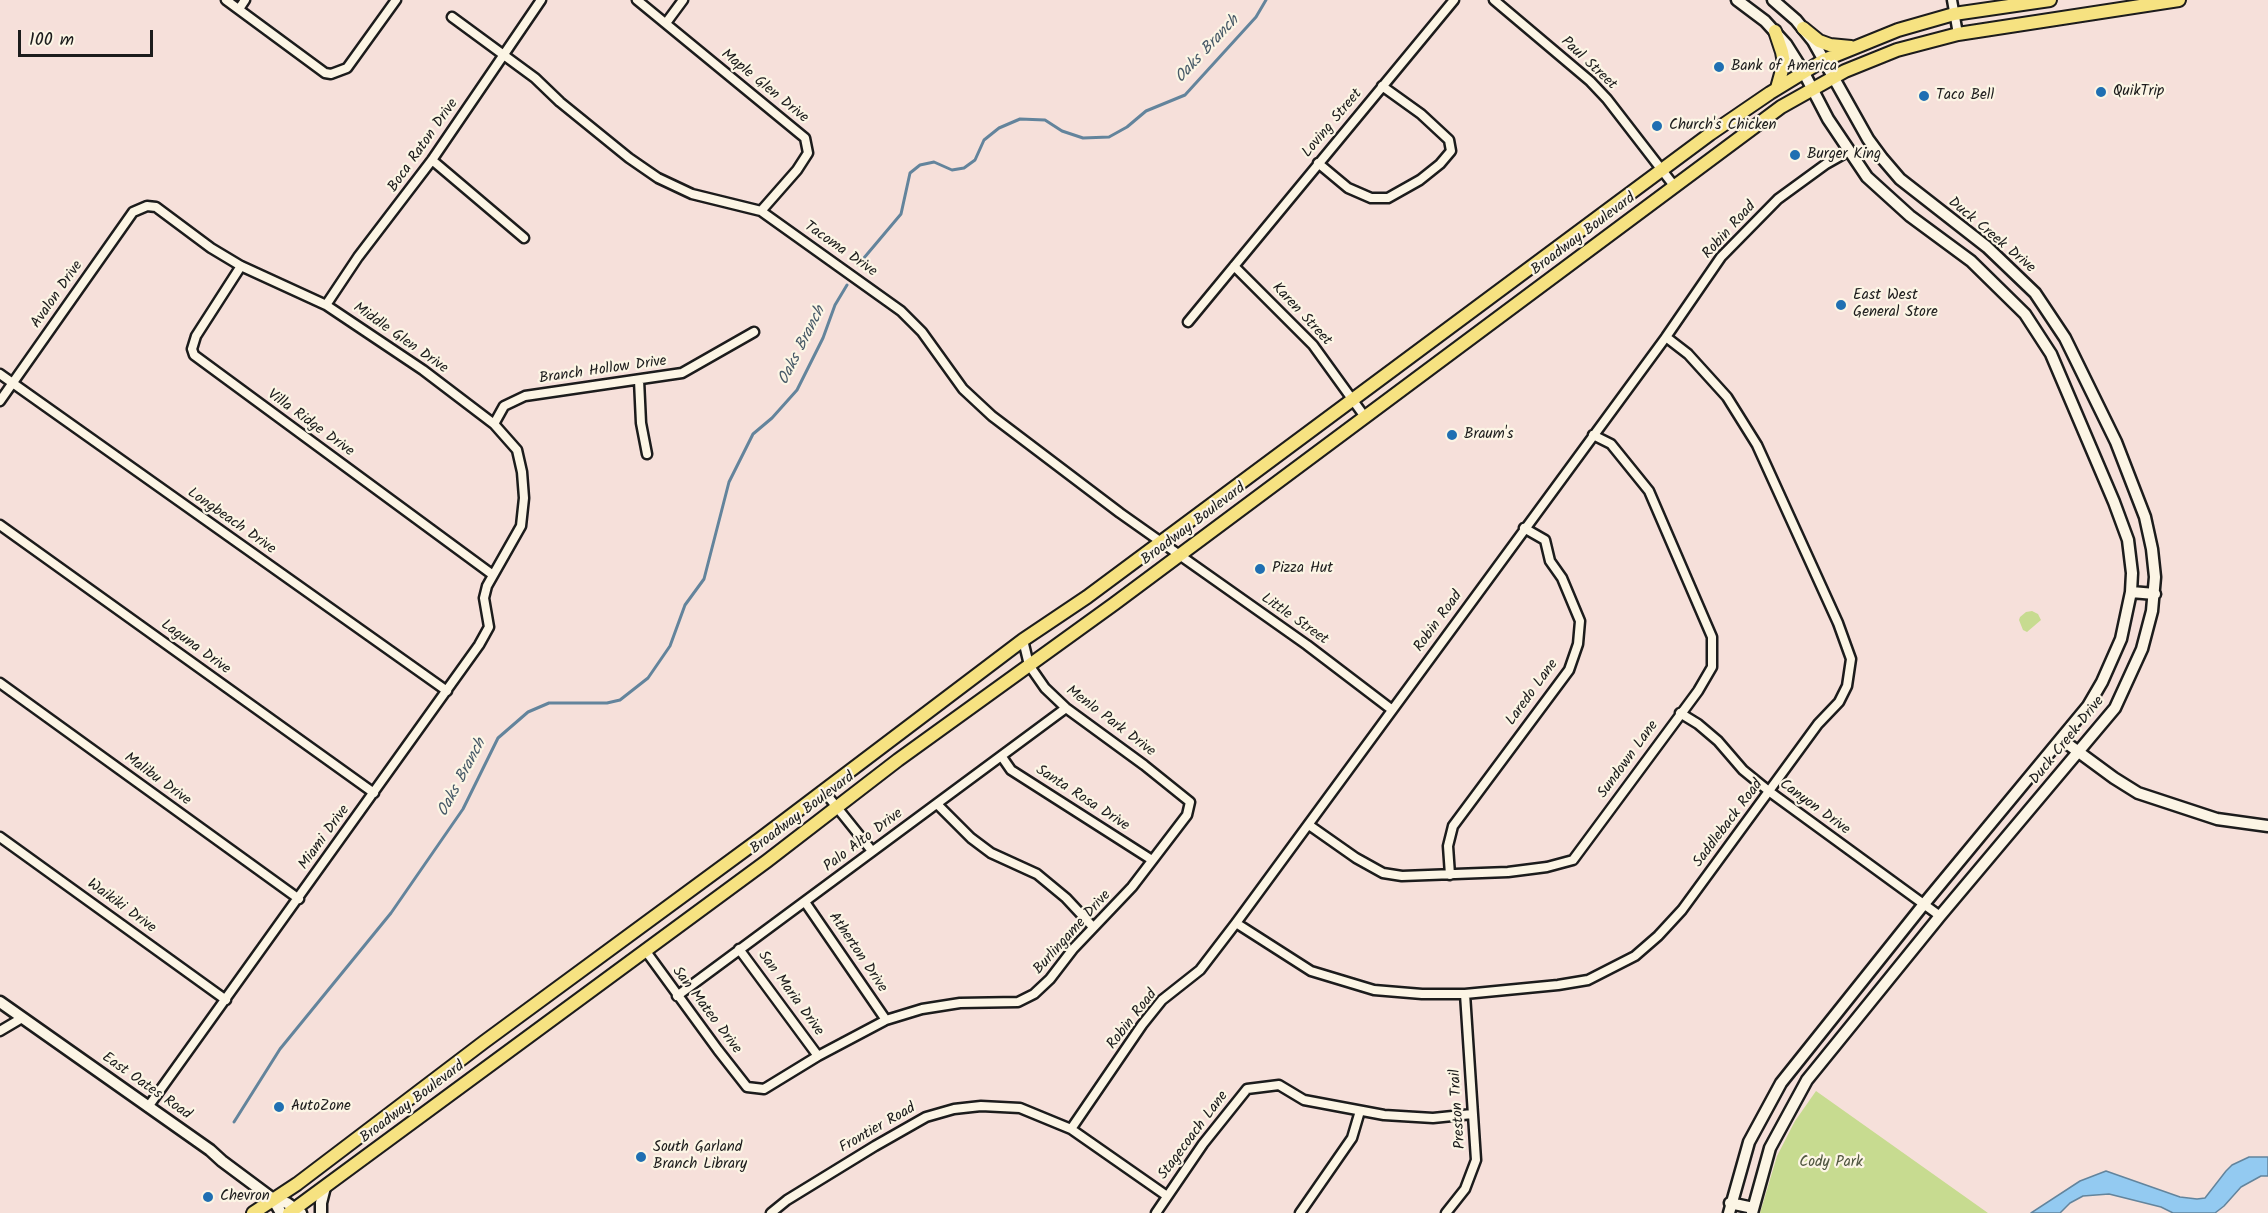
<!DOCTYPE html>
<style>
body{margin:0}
#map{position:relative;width:2268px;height:1213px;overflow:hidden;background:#f6e0da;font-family:Kalam,sans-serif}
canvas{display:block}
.scale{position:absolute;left:18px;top:30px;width:135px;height:27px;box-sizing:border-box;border:3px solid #1c1c1c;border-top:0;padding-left:8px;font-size:18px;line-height:21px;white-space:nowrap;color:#1c1c1c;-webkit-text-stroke:4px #fcf5e5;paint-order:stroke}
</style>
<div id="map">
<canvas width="2268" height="1213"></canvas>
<div class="scale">100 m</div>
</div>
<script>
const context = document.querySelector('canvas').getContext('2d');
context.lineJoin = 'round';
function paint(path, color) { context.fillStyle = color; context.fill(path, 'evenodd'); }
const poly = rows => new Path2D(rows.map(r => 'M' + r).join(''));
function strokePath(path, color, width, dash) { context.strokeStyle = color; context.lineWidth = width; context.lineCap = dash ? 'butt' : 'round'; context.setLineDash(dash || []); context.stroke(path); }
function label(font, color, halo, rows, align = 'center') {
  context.font = font + ' Kalam,sans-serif'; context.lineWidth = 4.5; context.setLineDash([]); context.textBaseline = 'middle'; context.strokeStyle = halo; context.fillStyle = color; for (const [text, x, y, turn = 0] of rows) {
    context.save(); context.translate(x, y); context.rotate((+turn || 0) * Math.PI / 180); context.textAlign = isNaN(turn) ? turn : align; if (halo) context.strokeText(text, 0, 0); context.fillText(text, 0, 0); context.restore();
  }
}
const green = poly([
 [2032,611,2038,614,2041,620,2027,632,2023,630,2019,620,2020,617,2026,612],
 [1816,1091,1988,1213,1760,1213,1777,1156,1795,1121]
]);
const water = poly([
 [2249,1157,2268,1157,2268,1176,2261,1176,2241,1187,2224,1206,2215,1213,2173,1213,2161,1207,2109,1194,2083,1196,2070,1203,2060,1213,2031,1213,2080,1181,2106,1171,2180,1197,2197,1199,2205,1198,2226,1171,2232,1165,2249,1157]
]);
const stream = poly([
 [858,265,901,214,910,173,920,165,934,162,952,170,964,168,975,160,984,140,999,128,1020,119,1045,120,1062,131,1083,138,1109,137,1127,127,1146,111,1185,95,1256,17,1266,0],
 [234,1122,280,1049,391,913,463,809,498,738,528,712,549,703,607,703,620,700,648,678,670,646,685,605,704,579,729,482,753,434,772,418,797,390,823,338,835,305,847,285]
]);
const street = poly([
 [226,0,325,73,331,74,347,68,396,0],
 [637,0,805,138,808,153,797,170,761,211],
 [1494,0,1590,81,1607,99,1675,187],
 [1952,0,1958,34],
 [239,9,245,0],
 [452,17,535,78,560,102,629,158,658,178,692,194,761,211,901,311,922,332,963,389,992,416,1120,513,1307,645,1391,709],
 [666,23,683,0],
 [432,160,524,238],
 [1318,163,1348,188,1371,198,1388,198,1420,180,1440,164,1451,151,1449,140,1421,114,1382,86],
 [241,266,196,336,192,349,194,355,493,575],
 [1234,266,1313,345,1365,417],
 [326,305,358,257,432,160,541,0],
 [1188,322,1454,0],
 [0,374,447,691],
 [639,380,641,423,647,454],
 [0,401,133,212,147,206,156,207,211,248,241,266,326,305,423,370,494,424,517,450,522,472,524,498,521,526,487,586,484,598,489,627,479,645,148,1107],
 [494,424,504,406,525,396,682,373,754,332],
 [0,525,374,793],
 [0,683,299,899],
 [1680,713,1698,724,1718,741,1743,770,1770,792,1940,916],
 [1002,757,1011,770,1152,860],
 [823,790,872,851],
 [937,804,971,838,991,853,1037,874,1066,898,1093,927],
 [1309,825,1356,858,1383,873,1402,876,1508,872,1547,867,1573,860,1698,691,1712,667,1712,637,1649,491,1611,444,1593,435],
 [0,837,226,1000],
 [1450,875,1448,846,1453,826,1569,670,1578,644,1580,621,1562,578,1550,561,1545,540,1524,528],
 [805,902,886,1020],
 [1236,923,1311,971,1374,990,1422,994,1465,994,1558,985,1588,980,1635,956,1658,936,1682,910,1818,724,1839,702,1847,686,1851,659,1838,623,1757,445,1727,397,1688,354,1666,337],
 [739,949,818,1056],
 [645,950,718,1050,747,1087,764,1089,818,1056,886,1020,922,1009,960,1003,1018,1002,1034,994,1050,979,1073,949,1132,887,1187,815,1190,802,1144,765,1066,708,1045,688,1029,665,1023,640],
 [677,996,1066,708],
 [0,1031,22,1018],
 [1071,1129,1142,1025,1162,1000,1200,970,1236,923,1666,337,1721,257,1778,199,1826,164,1849,151],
 [771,1213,787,1200,875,1146,926,1117,954,1109,981,1106,1020,1108,1071,1129,1167,1196],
 [1156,1213,1203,1144,1247,1089,1279,1085,1304,1100,1384,1115,1433,1118,1472,1114],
 [1300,1213,1352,1138,1360,1111],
 [1446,1213,1465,1189,1476,1160,1465,994]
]);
const secondary = poly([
 [2131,592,2155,594],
 [2061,739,2114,778,2138,793,2217,819,2268,826],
 [0,1002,210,1150,222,1161,273,1199,287,1203,301,1213],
 [273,1199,281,1213],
 [1730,1203,1753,1208],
 [321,1213,321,1203,325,1187],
 [1729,1213,1749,1142,1781,1083,1924,904,2088,706,2102,682,2121,639,2131,592,2132,573,2128,540,2114,502,2051,354,2025,314,1971,261,1910,216,1867,177,1828,119,1803,71,1786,44,1765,21,1737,0],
 [1752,1213,1770,1148,1807,1080,1940,916,2115,708,2142,649,2152,611,2155,577,2152,549,2145,517,2116,442,2065,338,2035,293,1987,247,1900,179,1882,158,1868,139,1813,41,1796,20,1773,0]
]);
const primary = poly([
 [1803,28,1819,41,1830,45,1851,47],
 [1775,31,1782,52,1784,63,1777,88],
 [253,1213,297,1184,484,1042,760,839,1023,640,1087,597,1710,134,1770,93,1824,60,1898,30,1954,14,2050,0],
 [289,1213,767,861,898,760,1114,604,1781,107,1845,71,1897,50,1958,34,2179,0]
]);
const markers = [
 [1719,67,6,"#1f6fb2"],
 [2101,92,6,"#1f6fb2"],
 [1924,96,6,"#1f6fb2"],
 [1657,126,6,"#1f6fb2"],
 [1795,155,6,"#1f6fb2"],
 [1841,305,6,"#1f6fb2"],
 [1452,435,6,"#1f6fb2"],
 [1260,569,6,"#1f6fb2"],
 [279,1107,6,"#1f6fb2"],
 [641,1157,6,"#1f6fb2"],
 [208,1197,6,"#1f6fb2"]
];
const streetNames = [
 ["Paul Street",1588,64,43],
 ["Maple Glen Drive",764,87,39],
 ["Loving Street",1333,124,-50],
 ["Boca Raton Drive",424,146,-55],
 ["Robin Road",1730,231,-48],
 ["Broadway Boulevard",1584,235,-37],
 ["Duck Creek Drive",1991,236,40],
 ["Tacoma Drive",840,250,35],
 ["Avalon Drive",58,295,-55],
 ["Karen Street",1301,315,47],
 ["Middle Glen Drive",400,339,35],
 ["Branch Hollow Drive",603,371,-8],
 ["Villa Ridge Drive",310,424,36],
 ["Longbeach Drive",231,522,35],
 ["Broadway Boulevard",1194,525,-37],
 ["Little Street",1294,620,35],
 ["Robin Road",1439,622,-54],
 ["Laguna Drive",195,648,36],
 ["Laredo Lane",1533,693,-54],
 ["Menlo Park Drive",1110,722,37],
 ["Duck Creek Drive",2068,741,-51],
 ["Sundown Lane",1629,760,-54],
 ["Malibu Drive",157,780,36],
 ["Santa Rosa Drive",1082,799,33],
 ["Canyon Drive",1814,808,36],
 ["Broadway Boulevard",803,814,-37],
 ["Saddleback Road",1729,824,-53],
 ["Miami Drive",325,838,-54],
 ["Palo Alto Drive",864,841,-37],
 ["Waikiki Drive",121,907,36],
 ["Burlingame Drive",1073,933,-48],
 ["Atherton Drive",857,953,56],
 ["San Maria Drive",790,994,54],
 ["San Mateo Drive",706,1011,53],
 ["Robin Road",1133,1020,-52],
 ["East Oates Road",146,1087,35],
 ["Broadway Boulevard",413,1103,-37],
 ["Preston Trail",1459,1109,-94],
 ["Frontier Road",878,1129,-30],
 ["Stagecoach Lane",1194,1136,-53]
];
const poiNames = [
 ["Bank of America",1731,67],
 ["QuikTrip",2113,92],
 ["Taco Bell",1936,96],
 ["Church's Chicken",1669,126],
 ["Burger King",1807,155],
 ["East West",1853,296],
 ["General Store",1853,313],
 ["Braum's",1464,435],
 ["Pizza Hut",1272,569],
 ["AutoZone",291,1107],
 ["South Garland",653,1148],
 ["Branch Library",653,1165],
 ["Chevron",220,1197]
];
const parkNames = [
 ["Cody Park",1831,1163]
];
const waterNames = [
 ["Oaks Branch",1208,50,-47],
 ["Oaks Branch",803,346,-63],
 ["Oaks Branch",463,778,-62]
];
paint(green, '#c7db90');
paint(water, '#93caf1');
strokePath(water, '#63849c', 1.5);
strokePath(stream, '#63849c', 3);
strokePath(street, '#1c1c1c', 13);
strokePath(secondary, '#1c1c1c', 15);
strokePath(primary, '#1c1c1c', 16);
strokePath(street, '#fcf5e5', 8);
strokePath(secondary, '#fcf5e5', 10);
strokePath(primary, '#f6e281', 12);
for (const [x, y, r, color] of markers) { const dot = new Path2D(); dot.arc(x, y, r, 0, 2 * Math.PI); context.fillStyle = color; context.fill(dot); strokePath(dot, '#fcf5e5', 2); }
label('15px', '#1c1c1c', '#fcf5e5', streetNames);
label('15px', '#1c1c1c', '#fcf5e5', poiNames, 'left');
label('15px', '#4f553f', '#fcf5e5', parkNames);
label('italic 16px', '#465967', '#fcf5e5', waterNames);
</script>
